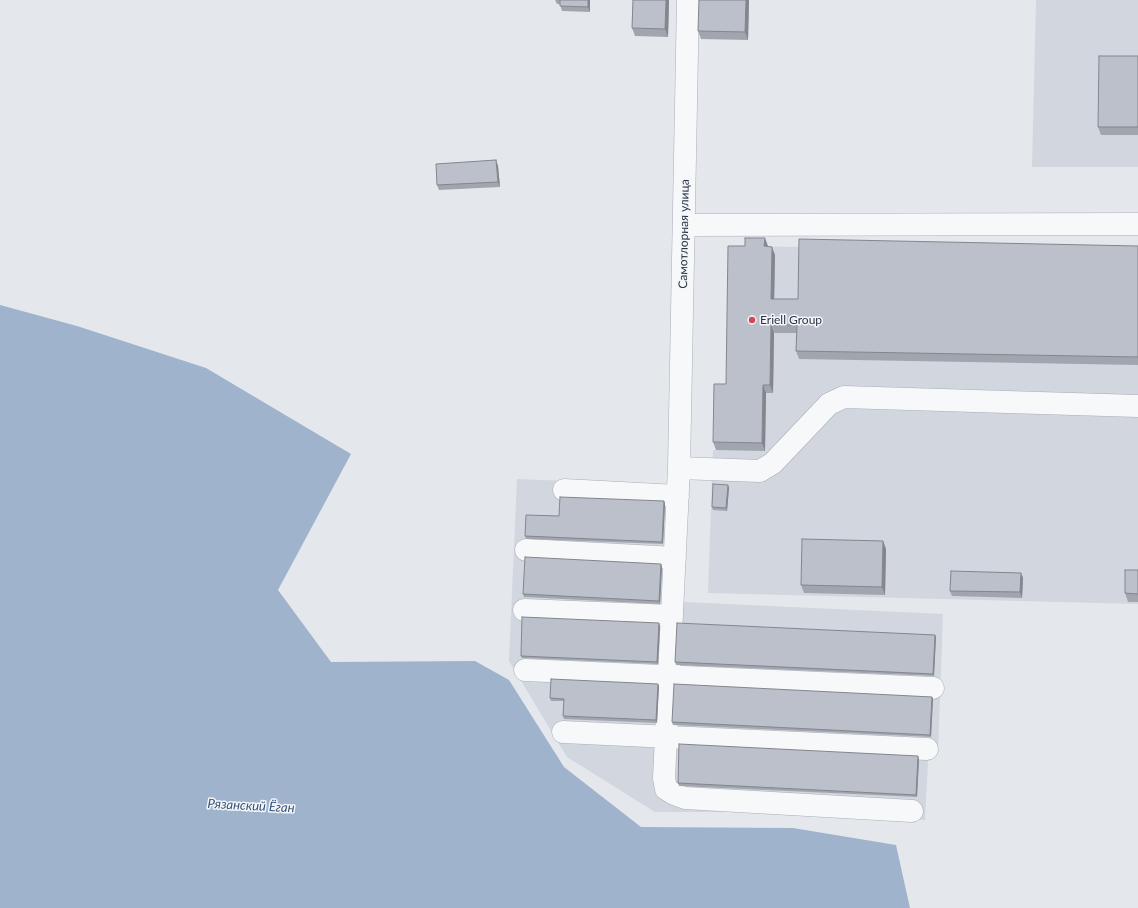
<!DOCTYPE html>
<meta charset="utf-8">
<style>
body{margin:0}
canvas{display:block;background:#e4e7ec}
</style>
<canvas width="1138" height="908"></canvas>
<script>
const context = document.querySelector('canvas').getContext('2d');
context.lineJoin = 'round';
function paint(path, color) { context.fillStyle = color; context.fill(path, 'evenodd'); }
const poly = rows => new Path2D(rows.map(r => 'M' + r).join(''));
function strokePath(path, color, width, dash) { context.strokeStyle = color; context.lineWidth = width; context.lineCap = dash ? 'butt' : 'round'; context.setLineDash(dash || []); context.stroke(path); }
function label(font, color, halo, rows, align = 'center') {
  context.font = font + ' Lato,sans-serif'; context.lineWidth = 3; context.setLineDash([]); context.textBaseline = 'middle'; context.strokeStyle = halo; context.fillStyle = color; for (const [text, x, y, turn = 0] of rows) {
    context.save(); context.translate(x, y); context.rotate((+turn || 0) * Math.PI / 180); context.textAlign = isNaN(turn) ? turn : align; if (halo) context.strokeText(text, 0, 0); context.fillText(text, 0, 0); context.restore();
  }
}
const built = poly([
 [1036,0,1138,0,1138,167,1032,167],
 [748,246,1138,254,1138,604,708,593,713,450,716,450,728,392],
 [517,479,689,486,683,602,943,614,938,753,928,761,925,820,789,812,655,812,567,757,509,661]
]);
const water = poly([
 [0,305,77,326,206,368,351,454,278,590,331,662,475,661,509,680,564,767,641,827,793,828,896,845,910,908,0,908]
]);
const minor = poly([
 [688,0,679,468,664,778,666,789,674,794,685,798,912,811],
 [684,225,1138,224],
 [679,468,760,471,773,463,829,404,844,397,1138,406],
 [564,490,678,496],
 [526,550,675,558],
 [524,610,672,616],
 [525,670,933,688],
 [563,732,927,749]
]);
const wall = poly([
 [555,0,590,0,590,12,562,11,560,4,557,4],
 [633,0,669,0,668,37,635,36,632,28],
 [749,0,748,40,701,39,698,31],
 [1138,56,1138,135,1101,135,1098,127],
 [496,160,498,166,500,187,439,190,437,185],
 [768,246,775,255,774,299,798,299,1138,246,1138,365,799,359,796,351,797,333,774,333,773,393,766,393,765,451,716,450,713,442,726,384],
 [728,485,729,488,727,511,713,510,712,507],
 [664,501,665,504,663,544,526,539,525,536,559,516],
 [883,541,886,549,885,595,804,593,801,585],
 [661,564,662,567,660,604,524,597,523,594],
 [1138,570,1138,602,1128,602,1125,593],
 [1021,573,1023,578,1022,598,952,596,950,591],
 [659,623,660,626,658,664,522,658,521,656],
 [935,635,936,637,934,676,676,665,675,662],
 [659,686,657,723,564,719,563,716,564,701,551,701,550,698],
 [932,697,933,699,931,737,673,725,672,722],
 [919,759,917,797,679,786,678,783]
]);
const shadedWall = poly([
 [588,0,590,0,590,12,588,7],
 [666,0,669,0,668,37,665,29],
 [746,0,749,0,748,40,745,32],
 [496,160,498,166,500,187,498,182],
 [765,238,768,246,764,246],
 [772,247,775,255,774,307,771,299],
 [771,325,774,333,773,393,770,385],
 [763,385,766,393,765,451,762,443],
 [728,485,729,488,727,511,726,508],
 [664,501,665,504,663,544,662,542],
 [883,541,886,549,885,595,882,587],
 [661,564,662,567,660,604,659,601],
 [1021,573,1023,578,1022,598,1020,592],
 [659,623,660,626,658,664,657,662],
 [935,635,936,637,934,676,933,674],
 [658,684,659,686,657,723,656,720],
 [932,697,933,699,931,737,930,735],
 [918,756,919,759,917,797,916,795]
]);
const building = poly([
 [560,0,588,0,588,7,560,6,560,0],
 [633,0,666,0,665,29,632,28,633,0],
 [699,0,746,0,745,32,698,31,699,0],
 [1099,56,1138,56,1138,127,1098,127,1099,56],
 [496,160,498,182,437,185,436,164,496,160],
 [745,238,765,238,764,246,772,247,771,299,798,299,799,239,1138,246,1138,357,796,351,797,325,771,325,770,385,763,385,762,443,713,442,714,384,726,384,728,246,745,246,745,238],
 [713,484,728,485,726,508,712,507,713,484],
 [560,497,664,501,662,542,525,536,526,515,559,516,560,497],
 [802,539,883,541,882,587,801,585,802,539],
 [525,557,661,564,659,601,523,594,525,557],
 [1125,570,1138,570,1138,594,1125,593,1125,570],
 [951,571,1021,573,1020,592,950,591,951,571],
 [522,617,659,623,657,662,521,656,522,617],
 [677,623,935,635,933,674,675,662,677,623],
 [551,679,658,684,656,720,563,716,564,699,550,698,551,679],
 [674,684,932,697,930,735,672,722,674,684],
 [679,744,918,756,916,795,678,783,679,744]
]);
const markers = [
 [752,320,4,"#d1495b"]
];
const streetNames = [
 ["Самотлорная улица",684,234,-89]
];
const poiNames = [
 ["Eriell Group",760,320]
];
const waterNames = [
 ["Рязанский Ёган",251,806,3]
];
paint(built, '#d2d6de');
paint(water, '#9fb4cc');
strokePath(minor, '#a9aeb7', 23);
strokePath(minor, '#f7f8fa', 22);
paint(wall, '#a1a5ae');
paint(shadedWall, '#83868d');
paint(building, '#bbc0ca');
strokePath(building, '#83868d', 1);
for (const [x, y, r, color] of markers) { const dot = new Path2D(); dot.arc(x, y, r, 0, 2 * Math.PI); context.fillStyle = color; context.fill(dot); strokePath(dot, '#f4f6f9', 1.5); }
label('12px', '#2b3445', '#f4f6f9', streetNames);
label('12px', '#2b3445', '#f4f6f9', poiNames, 'left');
label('italic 13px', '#34527a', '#f4f6f9', waterNames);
</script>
